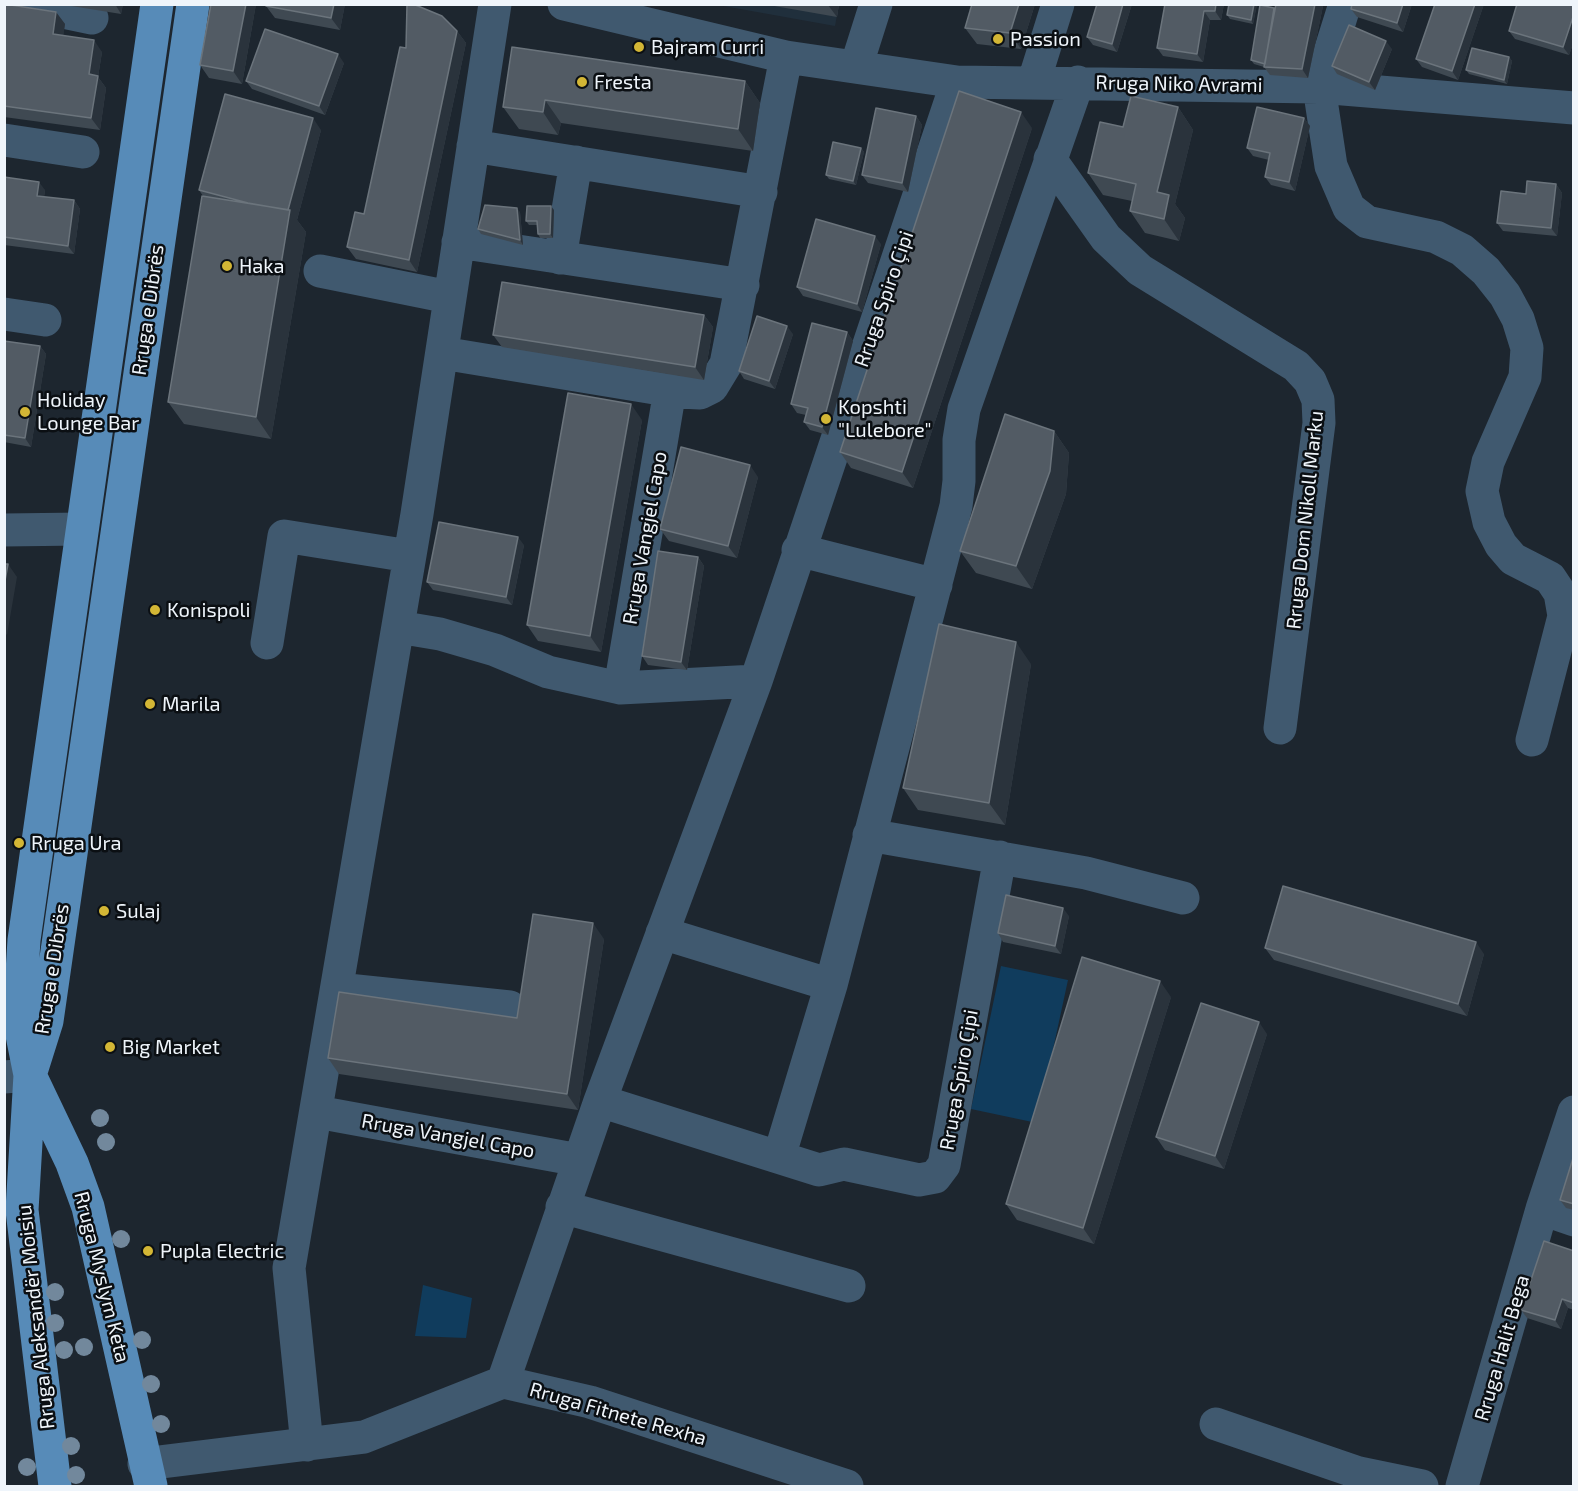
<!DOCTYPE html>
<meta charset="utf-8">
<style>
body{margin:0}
#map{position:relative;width:1578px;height:1491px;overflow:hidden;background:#1d262f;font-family:"Exo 2",sans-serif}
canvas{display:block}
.frame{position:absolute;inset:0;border:6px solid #eff5fb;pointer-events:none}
</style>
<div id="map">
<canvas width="1578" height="1491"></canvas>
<div class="frame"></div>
</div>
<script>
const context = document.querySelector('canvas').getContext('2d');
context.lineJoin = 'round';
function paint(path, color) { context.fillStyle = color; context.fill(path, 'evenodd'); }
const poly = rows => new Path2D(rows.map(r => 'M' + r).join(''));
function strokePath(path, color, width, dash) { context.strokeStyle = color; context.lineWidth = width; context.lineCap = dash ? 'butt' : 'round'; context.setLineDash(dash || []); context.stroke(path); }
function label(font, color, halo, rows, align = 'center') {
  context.font = font + ' "Exo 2",sans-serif'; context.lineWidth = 5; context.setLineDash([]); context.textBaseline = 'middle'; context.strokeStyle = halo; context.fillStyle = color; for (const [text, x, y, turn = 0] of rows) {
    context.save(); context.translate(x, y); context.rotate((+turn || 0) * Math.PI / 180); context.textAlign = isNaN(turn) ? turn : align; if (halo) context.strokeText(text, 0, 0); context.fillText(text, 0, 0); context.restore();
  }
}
const built = poly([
 [718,5,839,5,835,26]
]);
const green = poly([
 [1001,966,1068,980,1037,1123,971,1109],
 [423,1285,472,1298,466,1338,415,1336]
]);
const minor = poly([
 [25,4,92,18],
 [564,4,786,57,957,82,1319,87,1574,108],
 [1345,4,1319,87,1331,166,1349,208,1367,222,1436,237,1462,250,1486,271,1505,295,1518,319,1527,348,1525,377,1488,462,1482,491,1489,522,1501,545,1513,559,1550,578,1560,593,1564,616,1532,740],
 [856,67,876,4],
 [1034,81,1058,4],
 [4,140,83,152],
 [473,146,761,192],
 [1050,159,1106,238,1140,270,1296,366,1310,381,1318,400,1319,423,1280,728],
 [458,242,743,285],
 [560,258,576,162],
 [320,271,449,297],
 [4,314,45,320],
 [442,353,679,392,700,393,712,387,726,364,786,57],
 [4,530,82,529],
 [798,550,936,585],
 [398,627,440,634,495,650,548,672,620,688,756,681],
 [267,643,284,536,409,556],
 [620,688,670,390],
 [869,835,1086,873,1183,898],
 [662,933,831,985],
 [338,989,510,1007],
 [4,1077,30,1075],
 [600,1101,819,1170,844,1164,919,1180,935,1177,944,1165,1000,857],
 [317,1112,579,1160],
 [779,1157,831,985,956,506,959,481,959,440,964,409,1078,82],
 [562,1207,849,1286],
 [1542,1209,1574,1220],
 [503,1382,600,1101,756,681,957,82],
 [1216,1424,1359,1473,1422,1486],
 [307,1445,289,1268,417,514,495,4],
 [144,1464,364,1437,503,1382,590,1402,847,1486],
 [1462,1486,1542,1209,1574,1112]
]);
const major = poly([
 [55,1486,22,1210,30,1075,47,1021,193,4],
 [151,1486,88,1207,72,1163,30,1075,19,1020,24,940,157,4]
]);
const trees = [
 [100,1118],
 [106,1142],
 [121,1239],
 [55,1292],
 [55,1323],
 [142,1340],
 [84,1347],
 [64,1350],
 [151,1384],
 [161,1424],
 [71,1446],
 [27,1467],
 [76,1475]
];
const wall = poly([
 [4,4,56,12,65,24,63,35,102,52,98,77,106,88,100,130,4,117],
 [59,4,123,4,121,14],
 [211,4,256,4,242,84,209,78,200,65],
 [266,4,345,4,340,30,275,18,266,6],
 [763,4,839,4,837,17],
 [1035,4,1021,49,977,44,965,28],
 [1097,4,1132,4,1117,52,1093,45,1087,37],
 [1165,4,1224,4,1221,20,1210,20,1203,62,1163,56,1157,48],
 [1229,4,1257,4,1253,24,1230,19,1227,15],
 [1352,4,1412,4,1403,32,1357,17,1351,9],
 [1435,4,1484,4,1458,80,1422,67,1416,59],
 [1574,4,1574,41,1569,55,1515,39,1509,31],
 [1323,6,1308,78,1270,75,1264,67,1254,64,1251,60,1274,8,1275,9],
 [457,31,466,43,417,272,356,259,347,247,364,214,406,48],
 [512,47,745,81,760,103,753,151,561,123,558,135,519,129,503,107],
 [1392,49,1375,90,1337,74,1332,66],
 [1509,57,1512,61,1507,84,1469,74,1466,70],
 [344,63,325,115,252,89,246,81],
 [1178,107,1193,130,1175,204,1185,218,1179,241,1145,233,1130,211,1132,201,1103,195,1088,173,1123,127],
 [916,116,922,125,908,192,868,183,862,175],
 [1304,118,1310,126,1295,191,1271,185,1265,177,1269,160,1253,156,1247,148],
 [1032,128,913,488,851,468,840,452],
 [321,130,297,220,306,232,271,439,184,424,168,402,203,196,199,190],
 [861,148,864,152,856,185,829,179,826,175],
 [4,177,45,190,44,197,74,200,80,209,74,254,4,245],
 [1556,184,1562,193,1557,236,1503,231,1497,223,1526,194],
 [554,210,553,238,540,238,538,234,537,225,529,225,526,221],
 [520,212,523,245,481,234,478,229],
 [881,244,862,312,803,296,797,287],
 [704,315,713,327,704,380,502,347,493,335],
 [847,332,853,341,828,435,810,430,804,422,806,415,797,413,791,404],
 [793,334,775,389,744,379,739,371],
 [4,341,40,346,46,354,31,447,4,442],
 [642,420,601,652,538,641,527,625],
 [1054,431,1069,453,1066,494,1032,589,976,573,960,551],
 [758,477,737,558,669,541,660,529],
 [524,545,512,605,433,590,427,582],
 [698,557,704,566,687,670,648,665,642,656],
 [1031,664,1005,825,918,810,903,788],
 [1069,916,1061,954,1003,942,998,933],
 [604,939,578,1110,339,1074,328,1058,517,1018],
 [1265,948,1484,954,1467,1016,1274,960],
 [1171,997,1094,1244,1017,1220,1006,1204],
 [1267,1034,1224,1169,1165,1150,1156,1137],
 [1574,1155,1574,1210,1566,1208,1560,1200],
 [1574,1251,1574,1310,1568,1308,1561,1329,1527,1318,1521,1310]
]);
const shadedWall = poly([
 [115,4,123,4,121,14],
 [246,4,256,4,242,84,233,71],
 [334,4,345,4,340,30,331,18],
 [839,4,837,17,828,5],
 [1019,4,1035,4,1021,49,1010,33],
 [1123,4,1132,4,1117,52,1112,44],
 [1216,4,1224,4,1221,20,1215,11],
 [1254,4,1257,4,1253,24,1251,20],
 [1315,4,1322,4,1323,6,1308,78,1302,69],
 [1403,4,1412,4,1403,32,1397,23],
 [1475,4,1484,4,1458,80,1452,71],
 [1204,11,1210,20,1203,62,1197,54],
 [56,12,65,24,62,46,53,34],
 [1574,14,1574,41,1569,55,1563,47],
 [457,31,466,43,417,272,409,260],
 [94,40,102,52,98,77,106,88,100,130,91,118,89,74],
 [1386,41,1392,49,1375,90,1369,82],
 [338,54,344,63,325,115,319,106],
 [1509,57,1512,61,1507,84,1504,80],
 [745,81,760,103,753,151,738,129],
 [545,100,561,123,558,135,543,112],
 [1178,107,1193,130,1175,204,1185,218,1179,241,1164,219,1157,192],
 [1021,112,1032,128,913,488,902,472],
 [916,116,922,125,908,192,902,183],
 [313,118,321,130,297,220,306,232,271,439,256,417,287,214],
 [1304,118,1310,126,1295,191,1289,182],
 [861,148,864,152,856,185,853,181],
 [39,182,45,190,43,204,37,196],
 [1556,184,1562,193,1557,236,1551,228],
 [74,200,80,209,74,254,68,246],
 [551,206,554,210,553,238,550,234],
 [517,208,520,212,523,245,520,240],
 [875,236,881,244,862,312,857,304],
 [704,315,713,327,704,380,695,367],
 [787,326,793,334,775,389,769,381],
 [847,332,853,341,828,435,822,427],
 [40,346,46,354,31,447,25,438],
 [631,404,642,420,601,652,590,636],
 [1054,431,1069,453,1066,494,1032,589,1016,566],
 [750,465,758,477,737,558,728,546],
 [518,537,524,545,512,605,506,597],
 [698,557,704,566,687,670,681,662],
 [8,564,17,577,7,635,4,632,4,586],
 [1016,642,1031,664,1005,825,989,803],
 [1063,908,1069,916,1061,954,1055,946],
 [593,923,604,939,578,1110,567,1094],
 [1476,942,1484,954,1467,1016,1458,1004],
 [1160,981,1171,997,1094,1244,1083,1228],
 [1259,1022,1267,1034,1224,1169,1215,1156],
 [1562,1299,1568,1308,1561,1329,1555,1320]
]);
const building = poly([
 [4,4,56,12,53,34,94,40,89,74,98,76,91,118,4,106,4,4],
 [211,4,246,4,233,71,200,65,211,4],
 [266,4,334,4,331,18,266,6,266,4],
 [407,4,413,4,442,16,457,31,409,260,347,247,355,212,364,214,400,47,406,48,407,4],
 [972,4,1019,4,1010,33,965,28,972,4],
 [1097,4,1123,4,1112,44,1087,37,1097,4],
 [1165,4,1216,4,1215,11,1204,11,1197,54,1157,48,1165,4],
 [1229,4,1254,4,1251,20,1227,15,1229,4],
 [1276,4,1315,4,1302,69,1264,67,1276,4],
 [1352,4,1403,4,1397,23,1351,9,1352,4],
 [1435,4,1475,4,1452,71,1416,59,1435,4],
 [1517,4,1574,4,1574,14,1563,47,1509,31,1517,4],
 [1260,5,1274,8,1265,64,1251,60,1260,5],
 [1349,25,1386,41,1369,82,1332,66,1349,25],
 [265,29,338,54,319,106,246,81,265,29],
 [512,47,745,81,738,129,545,100,543,112,503,107,512,47],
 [1472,48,1509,57,1504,80,1466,70,1472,48],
 [959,91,1021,112,902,472,840,452,959,91],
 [225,94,313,118,288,210,248,203,199,190,225,94],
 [1131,96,1178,107,1157,192,1169,195,1164,219,1130,211,1136,184,1088,173,1100,122,1123,127,1131,96],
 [1257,107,1304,118,1289,182,1265,177,1270,153,1247,148,1257,107],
 [876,108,916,116,902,183,862,175,876,108],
 [833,142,861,148,853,181,826,175,833,142],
 [4,177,39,182,37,196,74,200,68,246,4,237,4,177],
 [1527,181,1556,184,1551,228,1497,223,1501,191,1526,194,1527,181],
 [202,196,290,210,256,417,168,402,202,196],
 [485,205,517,208,520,240,478,229,485,205],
 [527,206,551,206,550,234,538,234,537,221,526,221,527,206],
 [816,219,875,236,857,304,797,287,816,219],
 [502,282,704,315,695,367,493,335,502,282],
 [757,316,787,326,769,381,739,371,757,316],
 [812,323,847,332,822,427,804,422,808,408,791,404,812,323],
 [4,341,40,346,25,438,4,435,4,341],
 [568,393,631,404,590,636,527,625,568,393],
 [1005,414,1054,431,1050,471,1016,566,960,551,1005,414],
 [681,447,750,465,728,546,660,529,681,447],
 [439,522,518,537,506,597,427,582,439,522],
 [658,551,698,557,681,662,642,656,658,551],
 [4,564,8,564,4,586,4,564],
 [939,624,1016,642,989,803,903,788,939,624],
 [1283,886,1476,942,1458,1004,1265,948,1283,886],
 [1006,895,1063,908,1055,946,998,933,1006,895],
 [533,914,593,923,567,1094,328,1058,339,992,517,1018,533,914],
 [1082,957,1160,981,1083,1228,1006,1204,1082,957],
 [1201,1003,1259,1022,1215,1156,1156,1137,1201,1003],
 [1574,1155,1574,1204,1560,1200,1574,1155],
 [1544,1241,1574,1251,1574,1303,1562,1299,1555,1320,1521,1310,1544,1241]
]);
const markers = [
 [998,39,6,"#d3b635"],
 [639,47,6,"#d3b635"],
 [582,82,6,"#d3b635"],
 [227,266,6,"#d3b635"],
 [25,412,6,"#d3b635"],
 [826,419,6,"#d3b635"],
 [155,610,6,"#d3b635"],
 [150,704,6,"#d3b635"],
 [19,843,6,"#d3b635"],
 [104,911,6,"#d3b635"],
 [110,1047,6,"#d3b635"],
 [148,1251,6,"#d3b635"]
];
const poiNames = [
 ["Passion",1010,39],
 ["Bajram Curri",651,47],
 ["Fresta",594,82],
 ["Haka",239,266],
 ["Holiday",37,400],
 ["Lounge Bar",37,423],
 ["Kopshti",838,407],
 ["\"Lulebore\"",838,430],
 ["Konispoli",167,610],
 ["Marila",162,704],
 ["Rruga Ura",31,843],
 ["Sulaj",116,911],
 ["Big Market",122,1047],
 ["Pupla Electric",160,1251]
];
const streetNames = [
 ["Rruga Niko Avrami",1179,84,1],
 ["Rruga Spiro Çipi",884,299,-71],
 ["Rruga e Dibrës",148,310,-82],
 ["Rruga Dom Nikoll Marku",1305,520,-84],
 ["Rruga Vangjel Capo",645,538,-80],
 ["Rruga e Dibrës",52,969,-81],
 ["Rruga Spiro Çipi",959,1080,-80],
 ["Rruga Vangjel Capo",448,1136,10],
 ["Rruga Myslym Keta",102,1277,76],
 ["Rruga Aleksandër Moisiu",36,1317,-96],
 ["Rruga Halit Bega",1502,1348,-74],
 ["Rruga Fitnete Rexha",618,1414,16]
];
paint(built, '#202f3c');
paint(green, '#103c5d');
strokePath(minor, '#40596f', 33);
strokePath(major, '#578bb8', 33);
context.fillStyle = '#72889c';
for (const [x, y] of trees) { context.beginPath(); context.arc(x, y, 9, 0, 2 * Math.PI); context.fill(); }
paint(wall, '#3f4952');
paint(shadedWall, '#2a333c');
paint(building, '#525b64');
strokePath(building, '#6b747c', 1.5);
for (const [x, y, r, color] of markers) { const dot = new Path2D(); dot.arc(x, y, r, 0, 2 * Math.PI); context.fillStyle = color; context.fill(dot); strokePath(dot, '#0b0f13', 2); }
label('20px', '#eff5fb', '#0b0f13', poiNames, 'left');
label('20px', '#eff5fb', '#0b0f13', streetNames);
</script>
